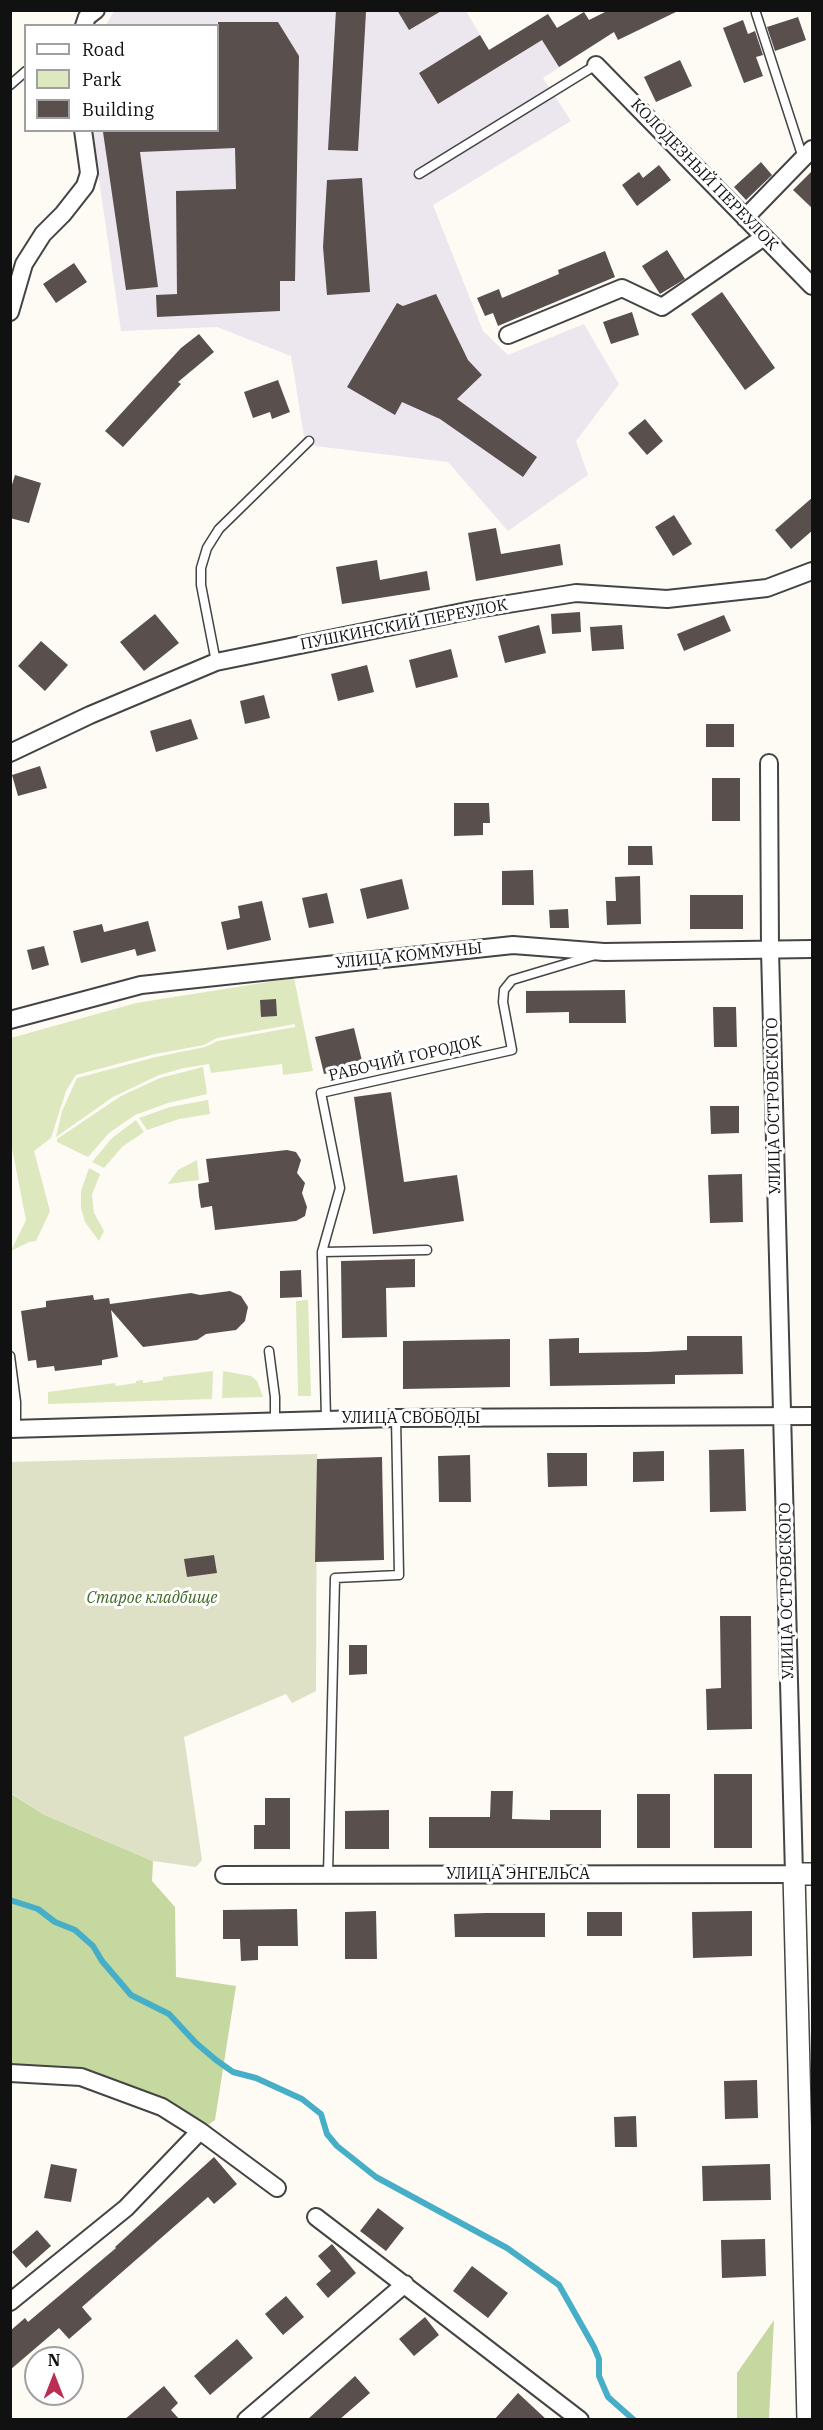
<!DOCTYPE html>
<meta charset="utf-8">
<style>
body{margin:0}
#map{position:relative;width:823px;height:2430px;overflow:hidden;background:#fefbf5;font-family:"IBM Plex Serif",serif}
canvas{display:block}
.frame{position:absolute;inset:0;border:12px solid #111;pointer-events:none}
.legend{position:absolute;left:24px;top:24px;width:195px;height:108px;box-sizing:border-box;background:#fff;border:2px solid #a0a0a0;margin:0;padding:8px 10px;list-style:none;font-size:18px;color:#111}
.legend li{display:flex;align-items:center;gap:12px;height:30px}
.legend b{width:30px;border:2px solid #a0a0a0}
.north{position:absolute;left:24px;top:2346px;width:60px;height:60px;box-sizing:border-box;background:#fff;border:2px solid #a0a0a0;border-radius:50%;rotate:0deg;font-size:16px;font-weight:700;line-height:24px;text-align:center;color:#111}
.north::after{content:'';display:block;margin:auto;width:21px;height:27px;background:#bb2e53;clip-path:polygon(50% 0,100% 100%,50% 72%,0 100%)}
</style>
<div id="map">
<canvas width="823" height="2430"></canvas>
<div class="frame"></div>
<ul class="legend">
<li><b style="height:8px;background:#fff"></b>Road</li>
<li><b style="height:16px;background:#dde8bf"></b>Park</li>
<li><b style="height:16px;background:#594f4d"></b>Building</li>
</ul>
<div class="north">N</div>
</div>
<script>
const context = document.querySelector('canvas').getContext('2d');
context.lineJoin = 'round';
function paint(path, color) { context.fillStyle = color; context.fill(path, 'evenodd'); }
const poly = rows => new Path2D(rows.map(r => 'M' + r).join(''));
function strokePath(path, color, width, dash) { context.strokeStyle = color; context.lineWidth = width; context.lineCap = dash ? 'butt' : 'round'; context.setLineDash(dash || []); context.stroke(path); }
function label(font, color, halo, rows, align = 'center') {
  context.font = font + ' "IBM Plex Serif",serif'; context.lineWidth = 6; context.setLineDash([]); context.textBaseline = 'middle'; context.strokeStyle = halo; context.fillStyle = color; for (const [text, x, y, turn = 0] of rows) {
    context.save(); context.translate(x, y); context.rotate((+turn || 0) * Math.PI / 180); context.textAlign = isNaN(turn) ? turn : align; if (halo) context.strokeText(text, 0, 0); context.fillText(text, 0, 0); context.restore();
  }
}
const industrial = poly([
 [114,11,466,11,489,50,548,14,557,28,584,12,602,40,543,78,571,121,433,205,483,331,508,355,584,324,619,384,576,441,588,475,508,531,448,462,315,446,304,436,291,356,217,327,121,331,92,131,218,130,218,26,106,25]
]);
const green = poly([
 [294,978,313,1071,283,1075,282,1064,211,1073,209,1064,184,1068,159,1075,113,1097,56,1137,62,1111,77,1078,156,1057,205,1047,218,1041,295,1027,295,1024,217,1038,204,1045,155,1054,76,1075,66,1091,51,1138,34,1151,50,1211,36,1241,29,1242,11,1251,26,1220,11,1143,11,1038,136,1003],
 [203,1067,207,1094,168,1103,135,1115,109,1133,88,1157,57,1142,57,1139,121,1096,160,1078],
 [208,1100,210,1114,179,1119,147,1130,139,1118,170,1107],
 [136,1120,144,1132,122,1147,104,1168,92,1162,112,1138],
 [197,1160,199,1180,168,1184,178,1170],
 [89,1168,100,1174,92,1195,94,1213,104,1231,99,1241,85,1222,81,1208,81,1191],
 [308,1300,311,1396,298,1396,296,1301],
 [213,1371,212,1399,48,1404,48,1392,115,1383,116,1386,136,1383,136,1381,143,1380,143,1383,163,1380,163,1377],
 [223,1371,251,1376,257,1381,263,1397,222,1398]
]);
const forest = poly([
 [10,1793,45,1815,153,1861,152,1881,175,1907,176,1977,236,1986,215,2120,200,2131,81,2077,11,2073],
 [774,2320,769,2419,737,2419,737,2373]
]);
const cemetery = poly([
 [317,1454,316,1691,292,1703,286,1694,184,1737,202,1860,196,1867,153,1861,45,1815,11,1793,10,1462]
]);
const stream = poly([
 [10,1900,38,1909,55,1922,75,1930,93,1946,102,1961,131,1995,169,2014,196,2043,216,2060,233,2072,256,2078,302,2099,321,2114,327,2134,337,2146,376,2177,507,2248,559,2285,594,2347,599,2359,599,2376,608,2397,634,2420]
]);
const building = poly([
 [336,10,366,12,358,151,328,150],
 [397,10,443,10,409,30],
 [609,10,680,10,618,40,614,32,559,67,542,40,438,104,419,73,480,35,489,50,548,14,557,28,584,12,589,20],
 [798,17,806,40,775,51,767,27],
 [743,20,748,34,755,31,763,55,756,57,763,76,744,83,723,28],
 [218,22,278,22,299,56,295,281,280,281,280,311,157,317,156,295,177,294,176,191,236,189,235,148,140,152,158,287,126,290,103,132,218,130],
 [680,60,692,86,656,102,644,77],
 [761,162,772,175,746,200,734,187],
 [659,165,671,180,637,206,622,185,639,172,643,178],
 [813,170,813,209,793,190],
 [362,178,370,292,327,295,323,247,327,180],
 [667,250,685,279,660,294,642,266],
 [605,251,615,277,498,326,493,313,485,316,477,298,499,289,502,298,559,274,558,270],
 [74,263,87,282,56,303,43,284],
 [722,292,775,368,745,390,691,314],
 [436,294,468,360,482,375,457,399,537,457,523,477,440,419,402,402,395,415,347,387,397,303,403,306],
 [632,312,639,335,611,344,603,322],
 [199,334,214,352,178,382,181,384,123,447,105,431,181,348],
 [278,380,290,412,272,419,270,412,253,418,244,392],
 [645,419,663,441,647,455,628,433],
 [15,475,41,483,29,523,10,518,10,491],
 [813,497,813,530,791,549,775,530],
 [674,515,692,544,673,556,655,527],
 [496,528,501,554,560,544,563,565,476,581,468,533],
 [377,560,380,580,427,571,430,590,342,604,336,567],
 [580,612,581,632,552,634,551,614],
 [155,614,179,643,144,671,120,642],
 [724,615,731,631,684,651,677,634],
 [539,625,546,653,505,663,498,636],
 [622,625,624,649,592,651,590,627],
 [41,641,68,665,45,691,18,666],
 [451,649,458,677,416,688,409,660],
 [367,665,374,692,338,701,331,674],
 [264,695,270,718,245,724,240,701],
 [191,719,198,739,156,752,150,731],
 [706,724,734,724,734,747,706,747],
 [40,766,47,788,18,796,12,775],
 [712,778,740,778,740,821,712,821],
 [454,803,489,803,490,823,483,823,483,835,454,836],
 [628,846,652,846,653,865,628,865],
 [533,870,534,905,502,905,502,871],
 [640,876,641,924,607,925,606,901,616,901,615,877],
 [402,879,409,909,367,919,360,889],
 [327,893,334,923,309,928,302,898],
 [690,895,743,895,743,929,690,929],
 [262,901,271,940,227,950,221,922,240,918,238,906],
 [568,909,569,928,550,928,549,910],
 [148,921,156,951,137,956,135,949,81,963,73,931,102,924,104,932],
 [44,946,49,965,32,970,27,950],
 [625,990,626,1023,569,1023,569,1012,526,1013,526,991],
 [276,999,277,1016,261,1017,260,1000],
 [713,1007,736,1007,737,1047,714,1047],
 [354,1028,363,1065,324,1074,315,1037],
 [391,1092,404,1182,457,1175,464,1221,373,1234,354,1097],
 [710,1106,739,1106,739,1133,711,1134],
 [287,1150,296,1152,301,1160,297,1173,305,1183,302,1193,307,1207,305,1216,296,1221,215,1230,212,1206,201,1208,199,1196,198,1184,209,1182,206,1159],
 [742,1174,743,1222,710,1223,708,1175],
 [415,1259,415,1287,386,1288,387,1337,342,1338,341,1261],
 [301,1270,302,1297,280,1298,280,1271],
 [230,1291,241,1296,248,1307,245,1321,236,1330,206,1334,197,1340,143,1347,111,1310,118,1357,102,1360,102,1365,55,1371,54,1366,37,1368,36,1360,28,1361,21,1311,46,1307,46,1301,93,1295,94,1300,109,1298,110,1304,191,1293,200,1295],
 [687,1336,742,1336,743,1374,675,1375,675,1384,550,1386,549,1339,579,1338,579,1353,647,1352,687,1350],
 [510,1339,510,1387,403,1389,403,1341],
 [744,1449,746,1511,710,1512,709,1450],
 [664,1451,664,1481,633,1482,633,1452],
 [547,1453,587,1453,587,1486,548,1487],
 [470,1455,471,1502,439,1502,438,1456],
 [382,1457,384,1560,315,1562,317,1459],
 [214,1555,217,1573,187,1577,184,1559],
 [720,1616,751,1616,752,1729,707,1730,706,1689,721,1688],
 [349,1645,367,1645,367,1674,349,1675],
 [714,1774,752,1774,752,1848,714,1848],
 [491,1791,513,1791,512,1819,550,1820,550,1810,601,1810,601,1848,429,1848,429,1817,490,1817],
 [637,1794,670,1794,670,1848,637,1848],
 [265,1798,290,1798,290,1849,254,1849,254,1825,265,1825],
 [389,1810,389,1849,345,1849,345,1811],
 [297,1909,298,1946,258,1946,258,1960,241,1961,240,1939,223,1939,223,1910],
 [376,1911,377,1959,345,1959,345,1912],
 [752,1911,752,1956,693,1958,692,1912],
 [587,1912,622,1912,622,1936,587,1936],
 [486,1913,545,1913,545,1937,455,1937,454,1914],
 [757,2080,758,2118,725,2119,724,2081],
 [636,2116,637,2147,615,2147,614,2117],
 [214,2157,237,2184,214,2204,208,2197,82,2307,92,2319,69,2339,59,2328,10,2370,10,2331,25,2318,28,2322,116,2248,115,2247],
 [51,2164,77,2169,71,2202,44,2198],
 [770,2164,771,2200,703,2201,702,2166],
 [378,2208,404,2228,386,2251,360,2231],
 [37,2230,51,2246,26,2268,12,2252],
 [765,2239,766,2276,722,2278,721,2240],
 [332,2244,356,2273,328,2298,316,2284,331,2271,318,2256],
 [472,2266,508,2293,488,2318,453,2291],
 [286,2296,304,2317,283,2335,265,2314],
 [425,2317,439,2335,414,2356,399,2339],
 [237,2339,253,2358,210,2395,194,2376],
 [355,2376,370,2393,339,2420,307,2420],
 [164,2386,178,2403,171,2410,180,2420,124,2420],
 [518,2393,547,2420,494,2420]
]);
const service = poly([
 [756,13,803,158],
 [10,85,26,71],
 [419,174,596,65],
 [216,662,201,585,201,568,207,548,219,529,309,441],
 [322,1252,427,1250],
 [269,1351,275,1397,275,1421],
 [10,1356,16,1402,16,1429],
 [326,1419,322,1252,340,1188,321,1093,512,1050,503,1002,504,990,512,980,592,956],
 [328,1874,335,1578,399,1575,396,1418]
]);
const minor = poly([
 [84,26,87,17,96,10],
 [596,65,812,286],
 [745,218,812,149],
 [10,312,24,264,43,234,63,214,85,186,89,173,83,130],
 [508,335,622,288,662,307,764,237],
 [10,753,90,715,216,662,477,609,576,593,667,599,767,588,812,571],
 [10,1020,141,985,513,945,604,952,812,949],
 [10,1429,396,1418,812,1416],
 [224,1875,794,1874,770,950,769,763],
 [10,2073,81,2077,162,2107,200,2131,277,2188],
 [316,2217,580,2420],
 [10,2302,126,2208,200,2131],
 [246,2420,405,2284]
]);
const tertiary = poly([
 [808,2420,794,1874,812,1874]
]);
const streetNames = [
 ["КОЛОДЕЗНЫЙ ПЕРЕУЛОК",704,175,46],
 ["ПУШКИНСКИЙ ПЕРЕУЛОК",404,625,-11],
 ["УЛИЦА КОММУНЫ",409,956,-6],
 ["РАБОЧИЙ ГОРОДОК",405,1059,-13],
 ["УЛИЦА ОСТРОВСКОГО",774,1106,-91],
 ["УЛИЦА СВОБОДЫ",411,1418],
 ["УЛИЦА ОСТРОВСКОГО",787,1591,-91],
 ["УЛИЦА ЭНГЕЛЬСА",518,1874]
];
const parkNames = [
 ["Старое кладбище",152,1598]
];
paint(industrial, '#ece6ee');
paint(green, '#dde8bf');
paint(forest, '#c5d89f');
paint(cemetery, '#dee1c5');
strokePath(stream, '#46afc7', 6);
paint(building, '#594f4d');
strokePath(service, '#444', 11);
strokePath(minor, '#444', 20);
strokePath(tertiary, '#444', 24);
strokePath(service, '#fff', 8);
strokePath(minor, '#fff', 16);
strokePath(tertiary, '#fff', 21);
label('16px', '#111', '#fff', streetNames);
label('italic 16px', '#3f6723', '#fff', parkNames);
</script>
